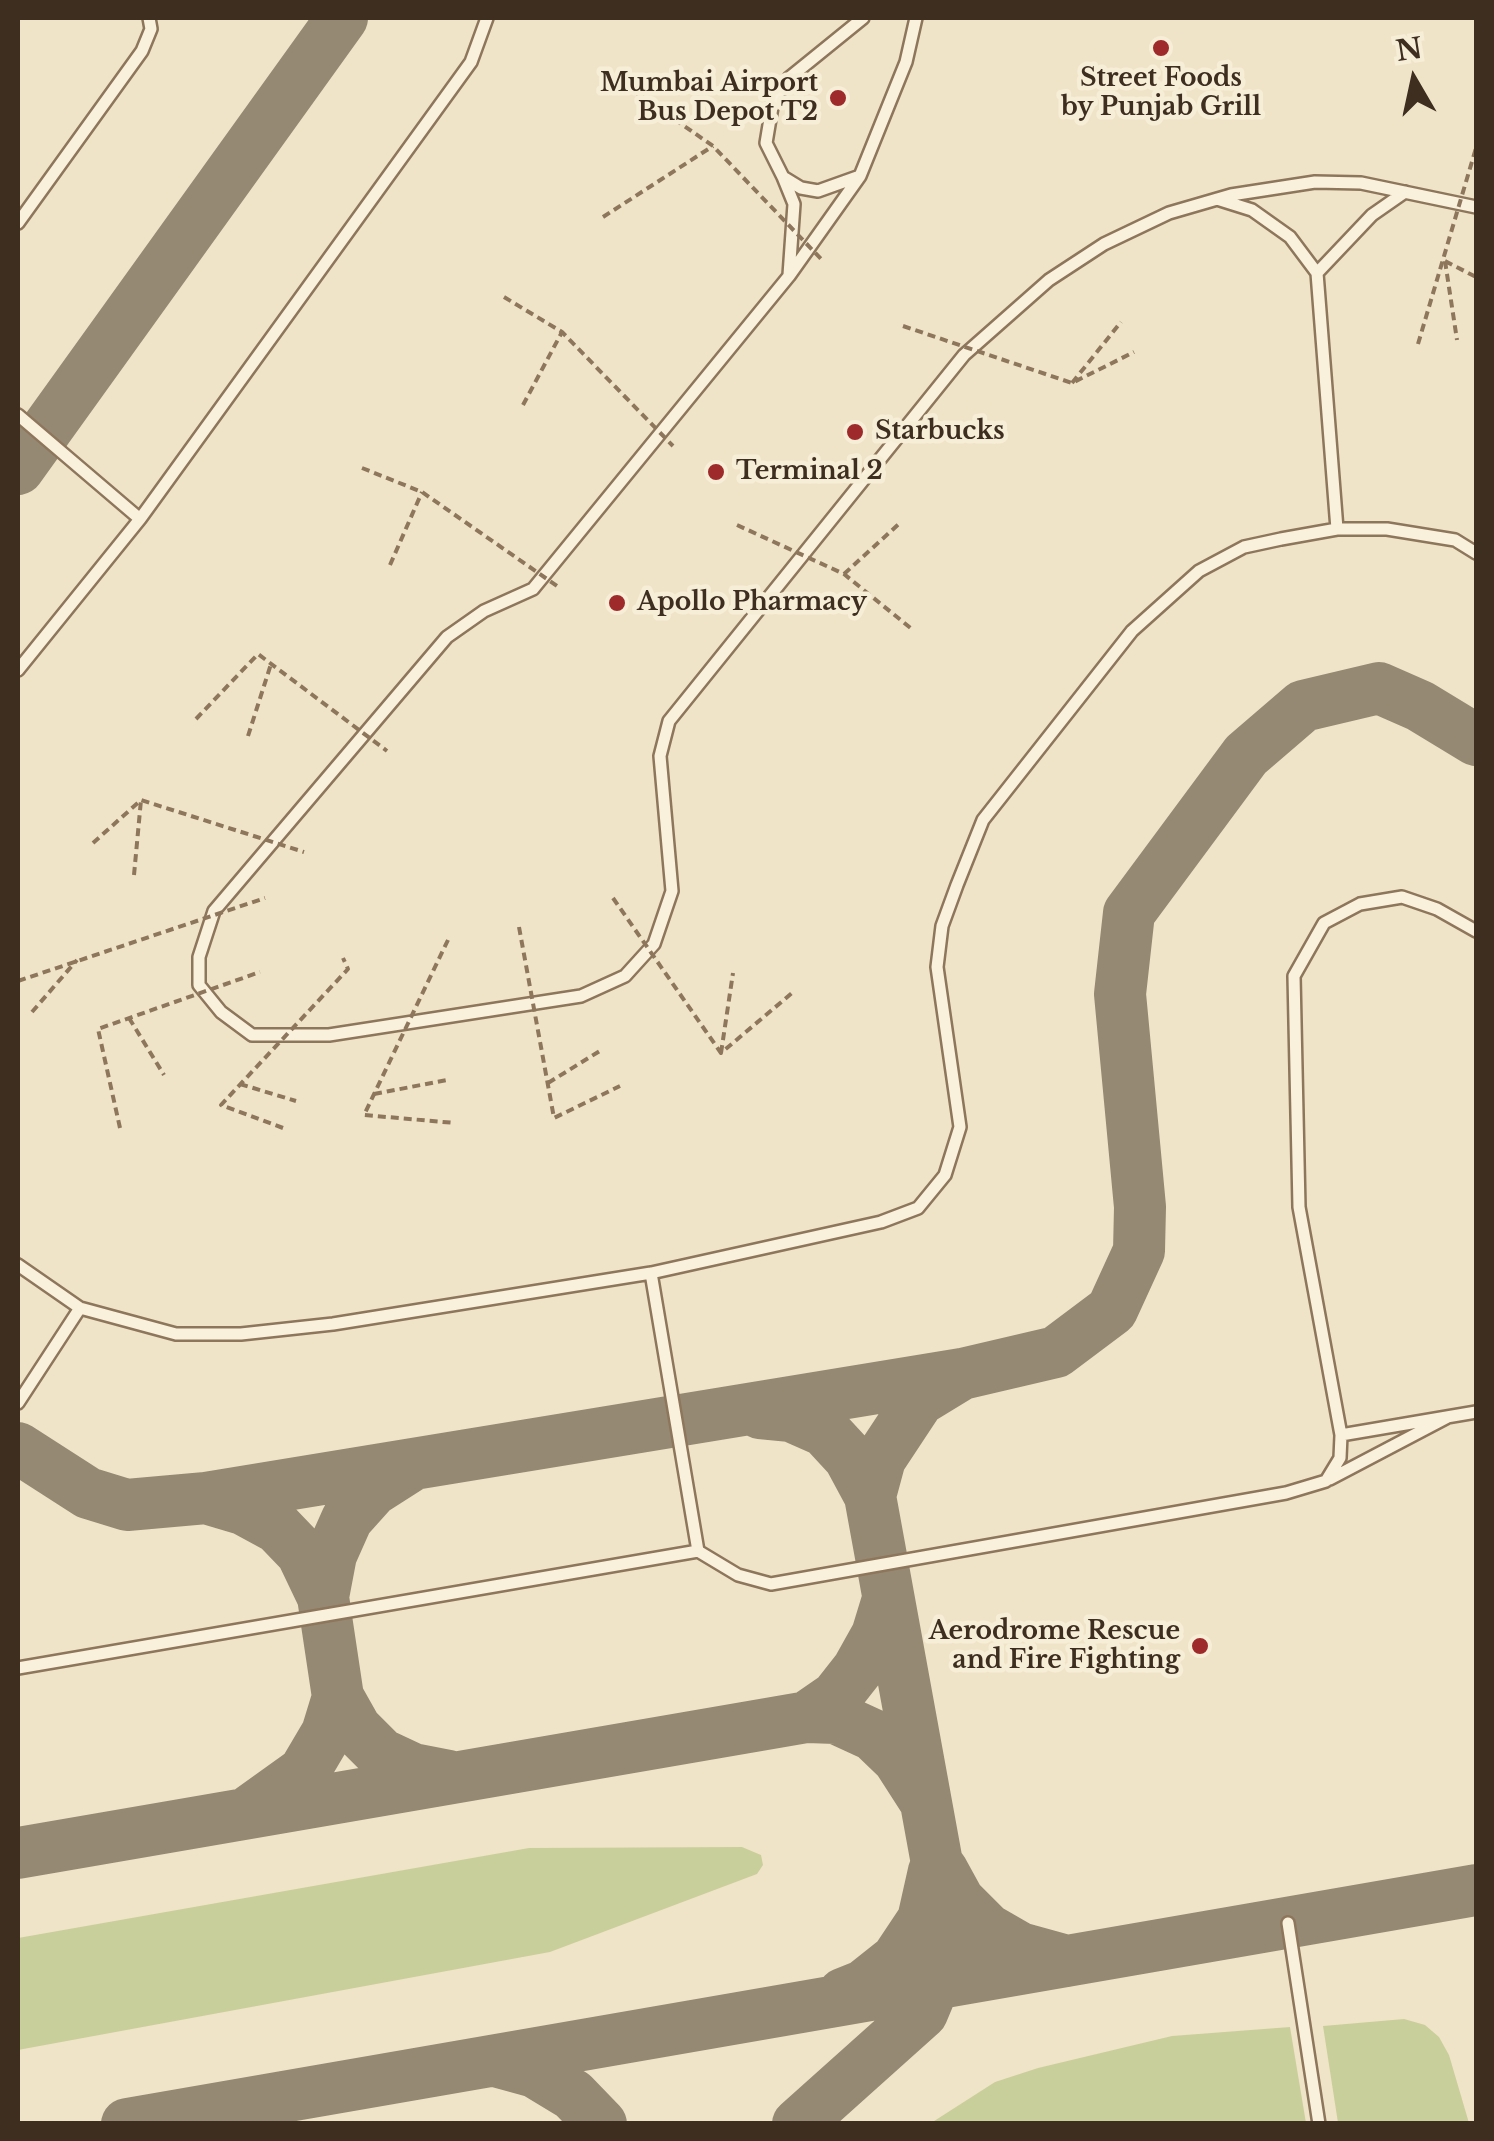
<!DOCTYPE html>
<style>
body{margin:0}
#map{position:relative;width:1494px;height:2141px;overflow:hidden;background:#f0e4c8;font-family:"Libre Baskerville",serif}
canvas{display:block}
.frame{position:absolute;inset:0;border:20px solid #3d2e20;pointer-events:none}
.north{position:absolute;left:1364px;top:30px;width:100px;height:100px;-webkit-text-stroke:8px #f7eed8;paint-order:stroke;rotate:351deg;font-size:28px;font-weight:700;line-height:40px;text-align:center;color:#3d2e20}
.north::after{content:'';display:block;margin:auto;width:35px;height:45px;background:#3d2e20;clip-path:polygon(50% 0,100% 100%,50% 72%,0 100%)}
</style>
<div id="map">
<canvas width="1494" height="2141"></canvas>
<div class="frame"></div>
<div class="north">N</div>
</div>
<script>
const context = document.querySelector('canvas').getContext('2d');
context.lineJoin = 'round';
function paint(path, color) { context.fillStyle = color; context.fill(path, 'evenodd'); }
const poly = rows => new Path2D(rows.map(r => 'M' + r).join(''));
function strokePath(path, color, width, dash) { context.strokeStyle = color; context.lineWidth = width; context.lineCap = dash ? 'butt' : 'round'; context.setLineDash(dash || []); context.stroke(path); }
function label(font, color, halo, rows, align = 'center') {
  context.font = font + ' "Libre Baskerville",serif'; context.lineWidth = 9; context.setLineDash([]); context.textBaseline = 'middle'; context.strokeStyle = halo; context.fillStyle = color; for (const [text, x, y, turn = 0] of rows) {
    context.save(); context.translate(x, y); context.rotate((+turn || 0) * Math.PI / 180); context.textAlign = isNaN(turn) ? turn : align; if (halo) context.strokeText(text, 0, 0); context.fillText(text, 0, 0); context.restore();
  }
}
const green = poly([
 [742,1847,761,1855,763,1865,757,1874,550,1952,18,2050,18,1938,529,1848],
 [1404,2019,1425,2025,1439,2037,1449,2055,1469,2123,1338,2123,1323,2026],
 [1290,2027,1306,2123,931,2123,995,2082,1038,2068,1172,2036]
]);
const taxiway = poly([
 [18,469,342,18],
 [760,1413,791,1416,825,1431,849,1457,870,1496],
 [18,1448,88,1493,127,1505,206,1498,962,1374,1056,1352,1112,1310,1139,1251,1140,1207,1120,994,1129,913,1246,755,1303,706,1379,688,1420,706,1476,740],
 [206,1498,243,1509,278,1528,302,1553,323,1597,338,1697,356,1729,381,1754,413,1769,449,1776],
 [323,1597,331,1555,347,1519,373,1490,409,1467],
 [807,1717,836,1697,858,1669,877,1635,888,1599],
 [251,1810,304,1772,327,1733,338,1697],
 [18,1853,807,1717,836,1718,873,1735,898,1759,925,1801],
 [942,1870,959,1901,987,1929,1020,1948,1067,1961],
 [843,1994,863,1986,897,1959,923,1920,934,1871],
 [495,2061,535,2072,573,2095,601,2124],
 [127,2124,1476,1890],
 [798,2124,922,2013,948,1951,945,1907,870,1496,880,1459,919,1400,960,1375]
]);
const path = poly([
 [603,217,713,146],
 [1445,261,1457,340],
 [1445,261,1476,277],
 [1072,383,1121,322],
 [523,405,562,332],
 [390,565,422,492],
 [844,574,901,522],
 [248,736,271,664],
 [134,875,141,800],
 [32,1012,77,960],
 [129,1018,164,1075],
 [721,1053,733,973],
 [548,1083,603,1049],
 [240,1084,296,1101],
 [374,1094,447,1080]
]);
const lane = poly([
 [916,18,906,62,860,176,789,276,533,589,484,611,447,637,214,911,199,957,199,985,221,1012,252,1035,329,1035,581,996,625,976,654,944,672,891,660,756,669,721,964,355,1049,280,1104,244,1169,213,1231,195,1315,182,1361,183,1476,207],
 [860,176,818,191,801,188,783,177,766,143,773,101,789,78,863,18],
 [783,177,794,204,789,275],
 [1217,199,1252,210,1290,237,1317,273,1337,529],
 [18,223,142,51,151,29,149,18],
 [1317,273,1372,215,1405,192],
 [18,415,140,519,18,670],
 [140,519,471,62,487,18],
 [18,1265,80,1308],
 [18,1403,80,1308,176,1334,241,1334,333,1324,651,1273,881,1222,918,1208,945,1175,960,1127,937,967,942,926,957,885,983,820,1132,631,1199,571,1244,547,1281,539,1337,529,1387,529,1455,540,1476,553],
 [1341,1435,1476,1412],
 [1330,1479,1448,1417],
 [698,1551,738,1575,771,1584,1286,1493,1326,1481,1340,1458,1341,1435,1299,1207,1294,976,1324,923,1360,904,1402,897,1437,909,1476,931],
 [18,1668,698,1551,651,1273],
 [1288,1923,1319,2124]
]);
const pathBridge = poly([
 [621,82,713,146,823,261],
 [504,297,562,332,673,446],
 [903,326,1072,383,1134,352],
 [1418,344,1476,148],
 [362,468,422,492,557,586],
 [737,525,844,574,913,630],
 [196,719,258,654,387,751],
 [93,843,141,800,304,852],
 [613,898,721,1053,792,993],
 [519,927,554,1118,620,1086],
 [448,940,364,1115,455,1123],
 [18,981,265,898],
 [120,1128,98,1029,260,972],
 [283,1128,221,1105,348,969,343,958]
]);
const markers = [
 [1161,48,10,"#9e2a2b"],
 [838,98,10,"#9e2a2b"],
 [855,432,10,"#9e2a2b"],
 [716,472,10,"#9e2a2b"],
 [617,603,10,"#9e2a2b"],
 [1200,1646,10,"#9e2a2b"]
];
const poiNames = [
 ["Street Foods",1161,79,"center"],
 ["by Punjab Grill",1161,108,"center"],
 ["Mumbai Airport",818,84,"right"],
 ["Bus Depot T2",818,113,"right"],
 ["Starbucks",875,432],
 ["Terminal 2",736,472],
 ["Apollo Pharmacy",637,603],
 ["Aerodrome Rescue",1180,1632,"right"],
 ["and Fire Fighting",1180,1661,"right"]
];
paint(green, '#c9cf9b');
strokePath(taxiway, '#968974', 52);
strokePath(lane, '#8d765c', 16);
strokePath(path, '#8d765c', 4, [8, 5]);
strokePath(lane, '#faf1dc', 11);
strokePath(pathBridge, '#8d765c', 4, [8, 5]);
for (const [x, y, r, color] of markers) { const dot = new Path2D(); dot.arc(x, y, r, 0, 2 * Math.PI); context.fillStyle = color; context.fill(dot); strokePath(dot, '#f7eed8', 4); }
label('bold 25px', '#3d2e20', '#f7eed8', poiNames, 'left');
</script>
